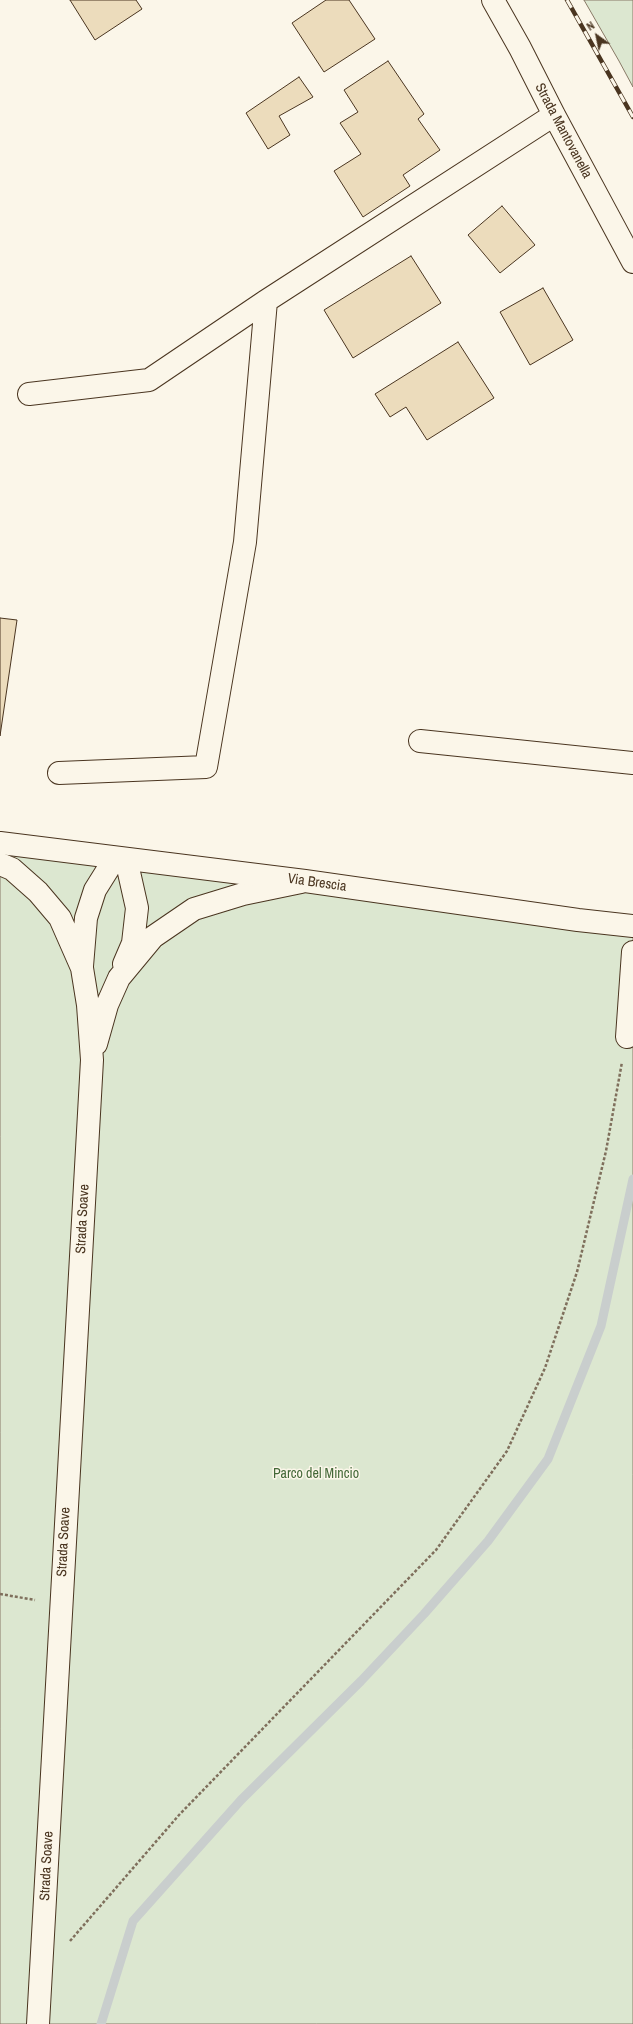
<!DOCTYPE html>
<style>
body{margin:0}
#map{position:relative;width:633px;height:2024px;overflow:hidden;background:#fbf6e9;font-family:"Archivo Narrow",sans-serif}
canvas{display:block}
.north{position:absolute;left:577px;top:16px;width:40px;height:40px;-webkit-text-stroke:3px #fbf6e9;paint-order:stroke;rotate:327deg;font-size:11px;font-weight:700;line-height:16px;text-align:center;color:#4a3520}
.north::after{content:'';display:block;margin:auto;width:14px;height:18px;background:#4a3520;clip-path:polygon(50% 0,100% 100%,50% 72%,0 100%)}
</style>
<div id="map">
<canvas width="633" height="2024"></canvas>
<div class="north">N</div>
</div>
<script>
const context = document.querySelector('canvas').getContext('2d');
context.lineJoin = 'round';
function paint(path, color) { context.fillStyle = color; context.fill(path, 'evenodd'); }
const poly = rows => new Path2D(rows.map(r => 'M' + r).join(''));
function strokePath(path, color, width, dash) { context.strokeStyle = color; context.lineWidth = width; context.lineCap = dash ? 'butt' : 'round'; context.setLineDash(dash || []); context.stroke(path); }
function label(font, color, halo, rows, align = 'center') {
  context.font = font + ' "Archivo Narrow",sans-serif'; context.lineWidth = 3; context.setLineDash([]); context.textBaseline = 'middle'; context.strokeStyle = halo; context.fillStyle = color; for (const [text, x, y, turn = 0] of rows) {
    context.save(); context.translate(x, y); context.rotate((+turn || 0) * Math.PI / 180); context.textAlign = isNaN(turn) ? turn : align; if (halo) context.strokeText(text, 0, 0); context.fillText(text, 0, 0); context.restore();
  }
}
const green = poly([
 [584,0,633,0,633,87,619,61,584,0],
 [0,841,633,925,633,2024,0,2024,0,841]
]);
const stream = poly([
 [101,2024,133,1921,241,1800,361,1681,424,1614,488,1541,548,1459,601,1326,633,1179]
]);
const building = poly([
 [70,0,136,0,142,9,95,40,70,0],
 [326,0,349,0,375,39,324,72,292,23,326,0],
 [388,61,424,114,418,119,440,150,403,175,410,186,363,217,334,171,361,154,340,123,358,112,344,90,388,61],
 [299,77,313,97,279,116,290,135,268,149,246,113,299,77],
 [502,206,535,245,500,273,468,235,502,206],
 [411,256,441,303,353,358,324,310,411,256],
 [543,288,573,340,530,365,500,312,543,288],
 [458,342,494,398,427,440,406,407,390,417,375,394,458,342],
 [0,618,17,620,0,736,0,618]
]);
const path = poly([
 [0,1594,35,1600],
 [70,1941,179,1815,436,1550,507,1451,545,1368,577,1272,606,1151,622,1062]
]);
const minor = poly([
 [493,0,520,48,554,115,633,262],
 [29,394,149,380,266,301,554,115],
 [420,741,633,763],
 [59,773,206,767,245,542,266,301],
 [0,864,12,869,38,892,60,918,82,968,88,1005,92,1060,38,2024],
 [124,964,133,943,137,908,126,859],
 [82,966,86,918,95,890,115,858],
 [627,1037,633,952],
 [96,1044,107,1005,119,978,153,937,194,909,243,894,301,882]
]);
const major = poly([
 [0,843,305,881,578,920,633,926]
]);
const rail = poly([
 [567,0,633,117]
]);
const streetNames = [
 ["Strada Mantovanella",563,131,62],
 ["Via Brescia",317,883,8],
 ["Strada Soave",83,1219,-87],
 ["Strada Soave",64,1542,-87],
 ["Strada Soave",47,1866,-87]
];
const parkNames = [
 ["Parco del Mincio",316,1474]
];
paint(green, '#dce7d0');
strokePath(green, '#887966', 1);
strokePath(stream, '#c9cecd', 9);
paint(building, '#ecdcbc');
strokePath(building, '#4a3520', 1);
strokePath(minor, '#4a3520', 24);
strokePath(major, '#4a3520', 24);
strokePath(path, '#7f6f5c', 2.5, [3, 2]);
strokePath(minor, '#fbf6e9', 22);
strokePath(major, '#fbf6e9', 22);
strokePath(rail, '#4a3520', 4.5);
strokePath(rail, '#fbf6e9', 3, [9]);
label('14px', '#4a3520', '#fbf6e9', streetNames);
label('14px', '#436837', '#fbf6e9', parkNames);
</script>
